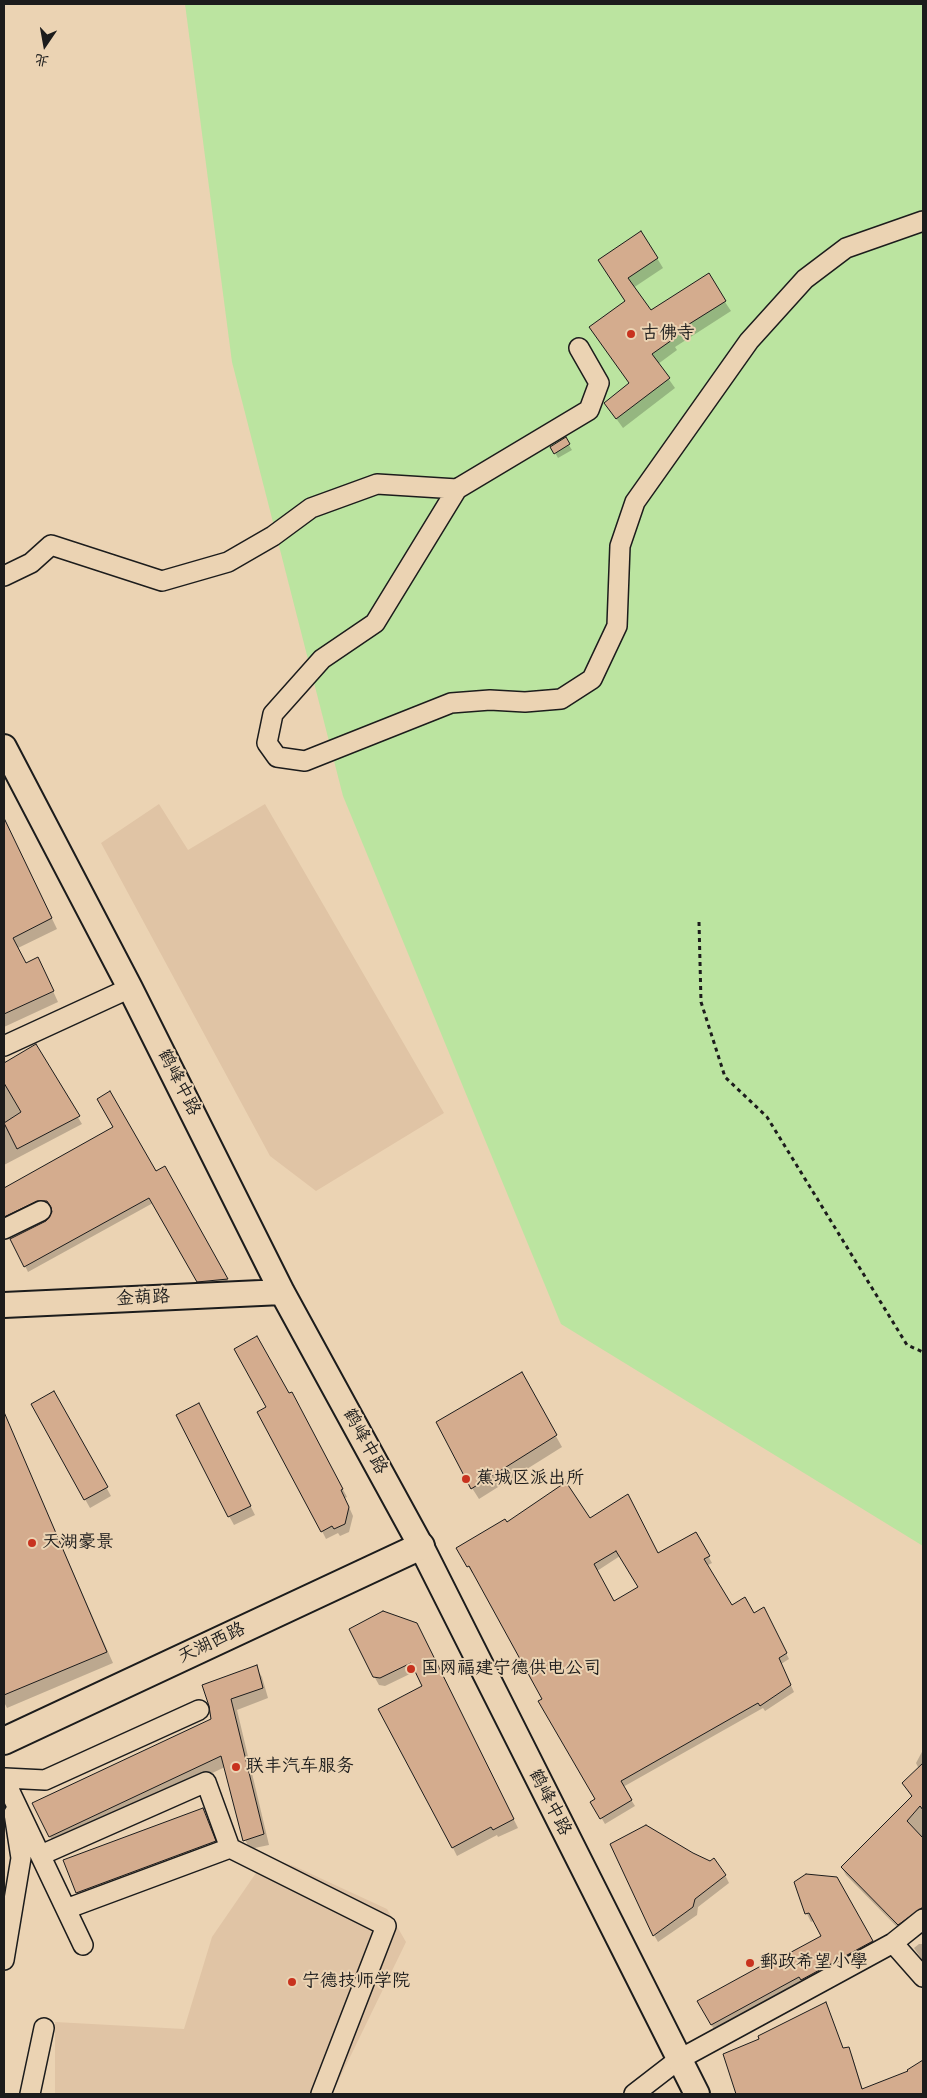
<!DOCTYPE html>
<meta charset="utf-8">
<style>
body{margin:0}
#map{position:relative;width:927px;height:2098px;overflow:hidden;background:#ebd3b3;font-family:Mynerve,"LXGW WenKai TC",sans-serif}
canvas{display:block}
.frame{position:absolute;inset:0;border:5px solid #1c1c1c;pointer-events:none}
.north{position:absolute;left:20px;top:20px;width:50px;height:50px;-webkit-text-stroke:4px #ebd3b3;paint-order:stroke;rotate:192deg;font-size:14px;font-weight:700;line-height:20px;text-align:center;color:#1c1c1c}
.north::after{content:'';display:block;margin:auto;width:18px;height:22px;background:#1c1c1c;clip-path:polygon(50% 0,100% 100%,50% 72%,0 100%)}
</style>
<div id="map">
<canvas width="927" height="2098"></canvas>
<div class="frame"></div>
<div class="north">北</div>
</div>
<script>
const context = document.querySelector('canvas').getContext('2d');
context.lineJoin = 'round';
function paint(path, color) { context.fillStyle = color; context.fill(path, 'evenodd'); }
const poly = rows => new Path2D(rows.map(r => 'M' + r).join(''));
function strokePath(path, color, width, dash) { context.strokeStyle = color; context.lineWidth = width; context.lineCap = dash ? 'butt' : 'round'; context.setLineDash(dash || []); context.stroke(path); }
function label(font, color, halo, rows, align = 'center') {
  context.font = font + ' Mynerve,"LXGW WenKai TC",sans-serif'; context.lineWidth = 4; context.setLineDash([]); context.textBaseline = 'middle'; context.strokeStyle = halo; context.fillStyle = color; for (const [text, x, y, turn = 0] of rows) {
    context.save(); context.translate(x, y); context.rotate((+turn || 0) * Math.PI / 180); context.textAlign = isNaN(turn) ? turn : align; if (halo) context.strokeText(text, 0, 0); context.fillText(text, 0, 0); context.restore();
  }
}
const built = poly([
 [159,804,188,850,265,804,444,1113,316,1191,270,1156,101,843],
 [267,1857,294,1866,387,1909,406,1942,332,2094,55,2094,55,2022,184,2029,212,1937]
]);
const green = poly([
 [185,4,923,4,923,1546,561,1324,343,796,232,362]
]);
const shadow = poly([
 [657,258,663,268,633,288,650,312,725,302,731,311,675,347,677,350,658,364,675,388,623,428,605,403,630,384,590,327,626,301,605,270],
 [565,439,572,450,558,458,552,447],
 [4,827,8,838,17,846,57,929,18,948,26,964,43,969,58,1002,4,1027],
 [35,1046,82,1124,4,1165,4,1064],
 [115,1127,156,1173,165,1167,230,1285,202,1288,153,1203,28,1272,12,1239,51,1218,52,1208,40,1206,4,1225,4,1188],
 [521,1374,562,1447,479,1499,472,1488],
 [54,1393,111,1496,90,1508,32,1405],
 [292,1393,347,1497,345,1498,353,1516,349,1532,340,1536,338,1533,326,1539,322,1531,289,1395],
 [203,1413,255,1515,234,1525,229,1516],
 [12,1433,113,1663,7,1708,4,1702,4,1437],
 [590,1519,658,1555,696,1534,712,1563,706,1566,732,1607,754,1614,767,1614,789,1659,781,1664,794,1692,765,1711,763,1708,623,1787,635,1806,605,1824,592,1802,597,1800,544,1700,474,1572,472,1573,458,1548,506,1524],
 [620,1556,639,1588,614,1603,597,1571],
 [421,1632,518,1828,498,1837,497,1835,457,1856,453,1848,424,1686,416,1671,385,1686,379,1685,374,1676],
 [256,1667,262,1677,268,1698,237,1710,269,1845,250,1849,244,1838,225,1767,56,1847,50,1837,212,1719],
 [923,1750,923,1915,902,1932,846,1875,842,1868,913,1797,903,1783,919,1769,916,1763],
 [203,1809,221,1853,83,1904,65,1861],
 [646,1826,725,1875,729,1883,698,1907,697,1915,658,1942,654,1935],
 [836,1878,877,1950,716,2033,699,2002,822,1937,814,1921,811,1922,807,1914,795,1882],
 [919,1944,923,1944,923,1961,914,1948],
 [825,2003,844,2050,848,2048,852,2055,863,2090,909,2072,909,2070,923,2062,923,2094,737,2094,725,2055,760,2039]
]);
const building = poly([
 [641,231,658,258,628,278,651,310,709,273,726,301,670,336,672,340,652,354,670,378,616,419,604,403,629,383,589,327,625,301,598,260,641,231],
 [566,437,570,444,554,454,550,447,566,437],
 [4,818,52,918,13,938,26,963,38,957,54,991,4,1014,4,818],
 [36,1044,80,1116,17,1149,4,1123,21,1112,4,1083,4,1063,36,1044],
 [110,1091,156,1171,165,1166,228,1279,197,1282,149,1198,24,1267,10,1239,46,1221,52,1212,51,1207,47,1201,37,1201,4,1217,4,1188,113,1127,97,1099,110,1091],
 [257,1336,289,1393,292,1392,343,1489,341,1490,349,1507,345,1524,334,1529,332,1526,321,1532,257,1412,266,1407,234,1349,257,1336],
 [522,1372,557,1435,471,1489,436,1422,522,1372],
 [54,1391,108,1487,84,1500,31,1404,54,1391],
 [199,1403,251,1506,228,1517,176,1415,199,1403],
 [4,1412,107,1652,4,1695,4,1412],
 [566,1482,590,1518,628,1494,658,1553,696,1532,710,1556,704,1559,732,1605,745,1597,754,1613,764,1607,787,1653,779,1658,791,1685,760,1706,758,1703,621,1781,632,1800,600,1819,590,1802,595,1799,538,1701,542,1699,469,1566,467,1567,456,1548,505,1519,507,1522,566,1482],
 [616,1551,638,1587,614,1601,594,1564,616,1551],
 [383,1611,417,1623,514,1819,493,1830,491,1827,452,1848,378,1709,422,1686,411,1663,380,1678,373,1677,349,1629,383,1611],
 [257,1665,263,1688,231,1699,264,1834,243,1841,221,1756,49,1837,32,1803,211,1719,209,1706,202,1685,257,1665],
 [923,1763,923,1810,920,1806,907,1821,923,1838,923,1907,898,1925,841,1867,912,1796,902,1783,923,1763],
 [203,1808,216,1841,76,1893,63,1860,203,1808],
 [646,1825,693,1853,710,1861,714,1858,726,1875,695,1899,693,1907,653,1936,610,1844,646,1825],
 [806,1874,837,1877,873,1941,801,1980,799,1977,711,2025,697,2001,770,1961,771,1963,821,1936,809,1913,805,1914,794,1882,806,1874],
 [826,2002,843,2048,849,2047,862,2089,908,2071,907,2070,923,2060,923,2094,736,2094,723,2054,759,2039,758,2036,826,2002]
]);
const path = poly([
 [699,922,701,1002,725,1077,767,1117,907,1345,923,1352]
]);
const minor = poly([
 [457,489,375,623,322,659,273,714,267,743,277,757,305,761,451,703,490,700,525,702,561,699,592,679,617,626,620,546,635,502,749,341,805,279,846,248,923,221],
 [4,576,31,563,51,545,162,581,228,562,273,536,311,508,377,484,457,489,589,410,599,383,579,348],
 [4,1046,130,988],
 [4,1229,41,1211],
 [5,1778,45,1780,199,1710],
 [4,1779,83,1945],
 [230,1848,386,1926,321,2094],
 [41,1855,206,1782,230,1848,66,1909],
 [893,1943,923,1977],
 [4,1960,21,1858,14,1813],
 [30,2094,44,2028],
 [634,2094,678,2060,893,1943,923,1919]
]);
const tertiary = poly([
 [4,747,130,988,282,1292,421,1546,697,2094],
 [4,1305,282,1292]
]);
const secondary = poly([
 [4,1741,421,1546]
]);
const markers = [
 [631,334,5,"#c8321e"],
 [466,1479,5,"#c8321e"],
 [32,1543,5,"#c8321e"],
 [411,1669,5,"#c8321e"],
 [236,1767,5,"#c8321e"],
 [750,1963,5,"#c8321e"],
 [292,1982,5,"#c8321e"]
];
const poiNames = [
 ["古佛寺",641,334],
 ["蕉城区派出所",476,1479],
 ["天湖豪景",42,1543],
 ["国网福建宁德供电公司",421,1669],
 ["联丰汽车服务",246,1767],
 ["郵政希望小學",760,1963],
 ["宁德技师学院",302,1982]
];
const streetNames = [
 ["鹤峰中路",178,1083,63],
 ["金葫路",143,1299,-3],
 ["鹤峰中路",364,1442,61],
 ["天湖西路",212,1644,-25],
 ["鹤峰中路",549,1803,63]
];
paint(built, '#e0c4a5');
paint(green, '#bbe4a0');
paint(shadow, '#0003');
paint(building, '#d4ac8e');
strokePath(building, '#1c1c1c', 1);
strokePath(minor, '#1c1c1c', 22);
strokePath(tertiary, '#1c1c1c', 28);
strokePath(secondary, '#1c1c1c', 30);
strokePath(path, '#1c1c1c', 3, [4, 4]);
strokePath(minor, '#ebd3b3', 19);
strokePath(tertiary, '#ebd3b3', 24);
strokePath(secondary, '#ebd3b3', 26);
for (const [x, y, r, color] of markers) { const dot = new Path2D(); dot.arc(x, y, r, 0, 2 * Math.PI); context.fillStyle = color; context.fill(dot); strokePath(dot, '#ebd3b3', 2); }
label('18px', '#1c1c1c', '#ebd3b3', poiNames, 'left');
label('18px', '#1c1c1c', '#ebd3b3', streetNames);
</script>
